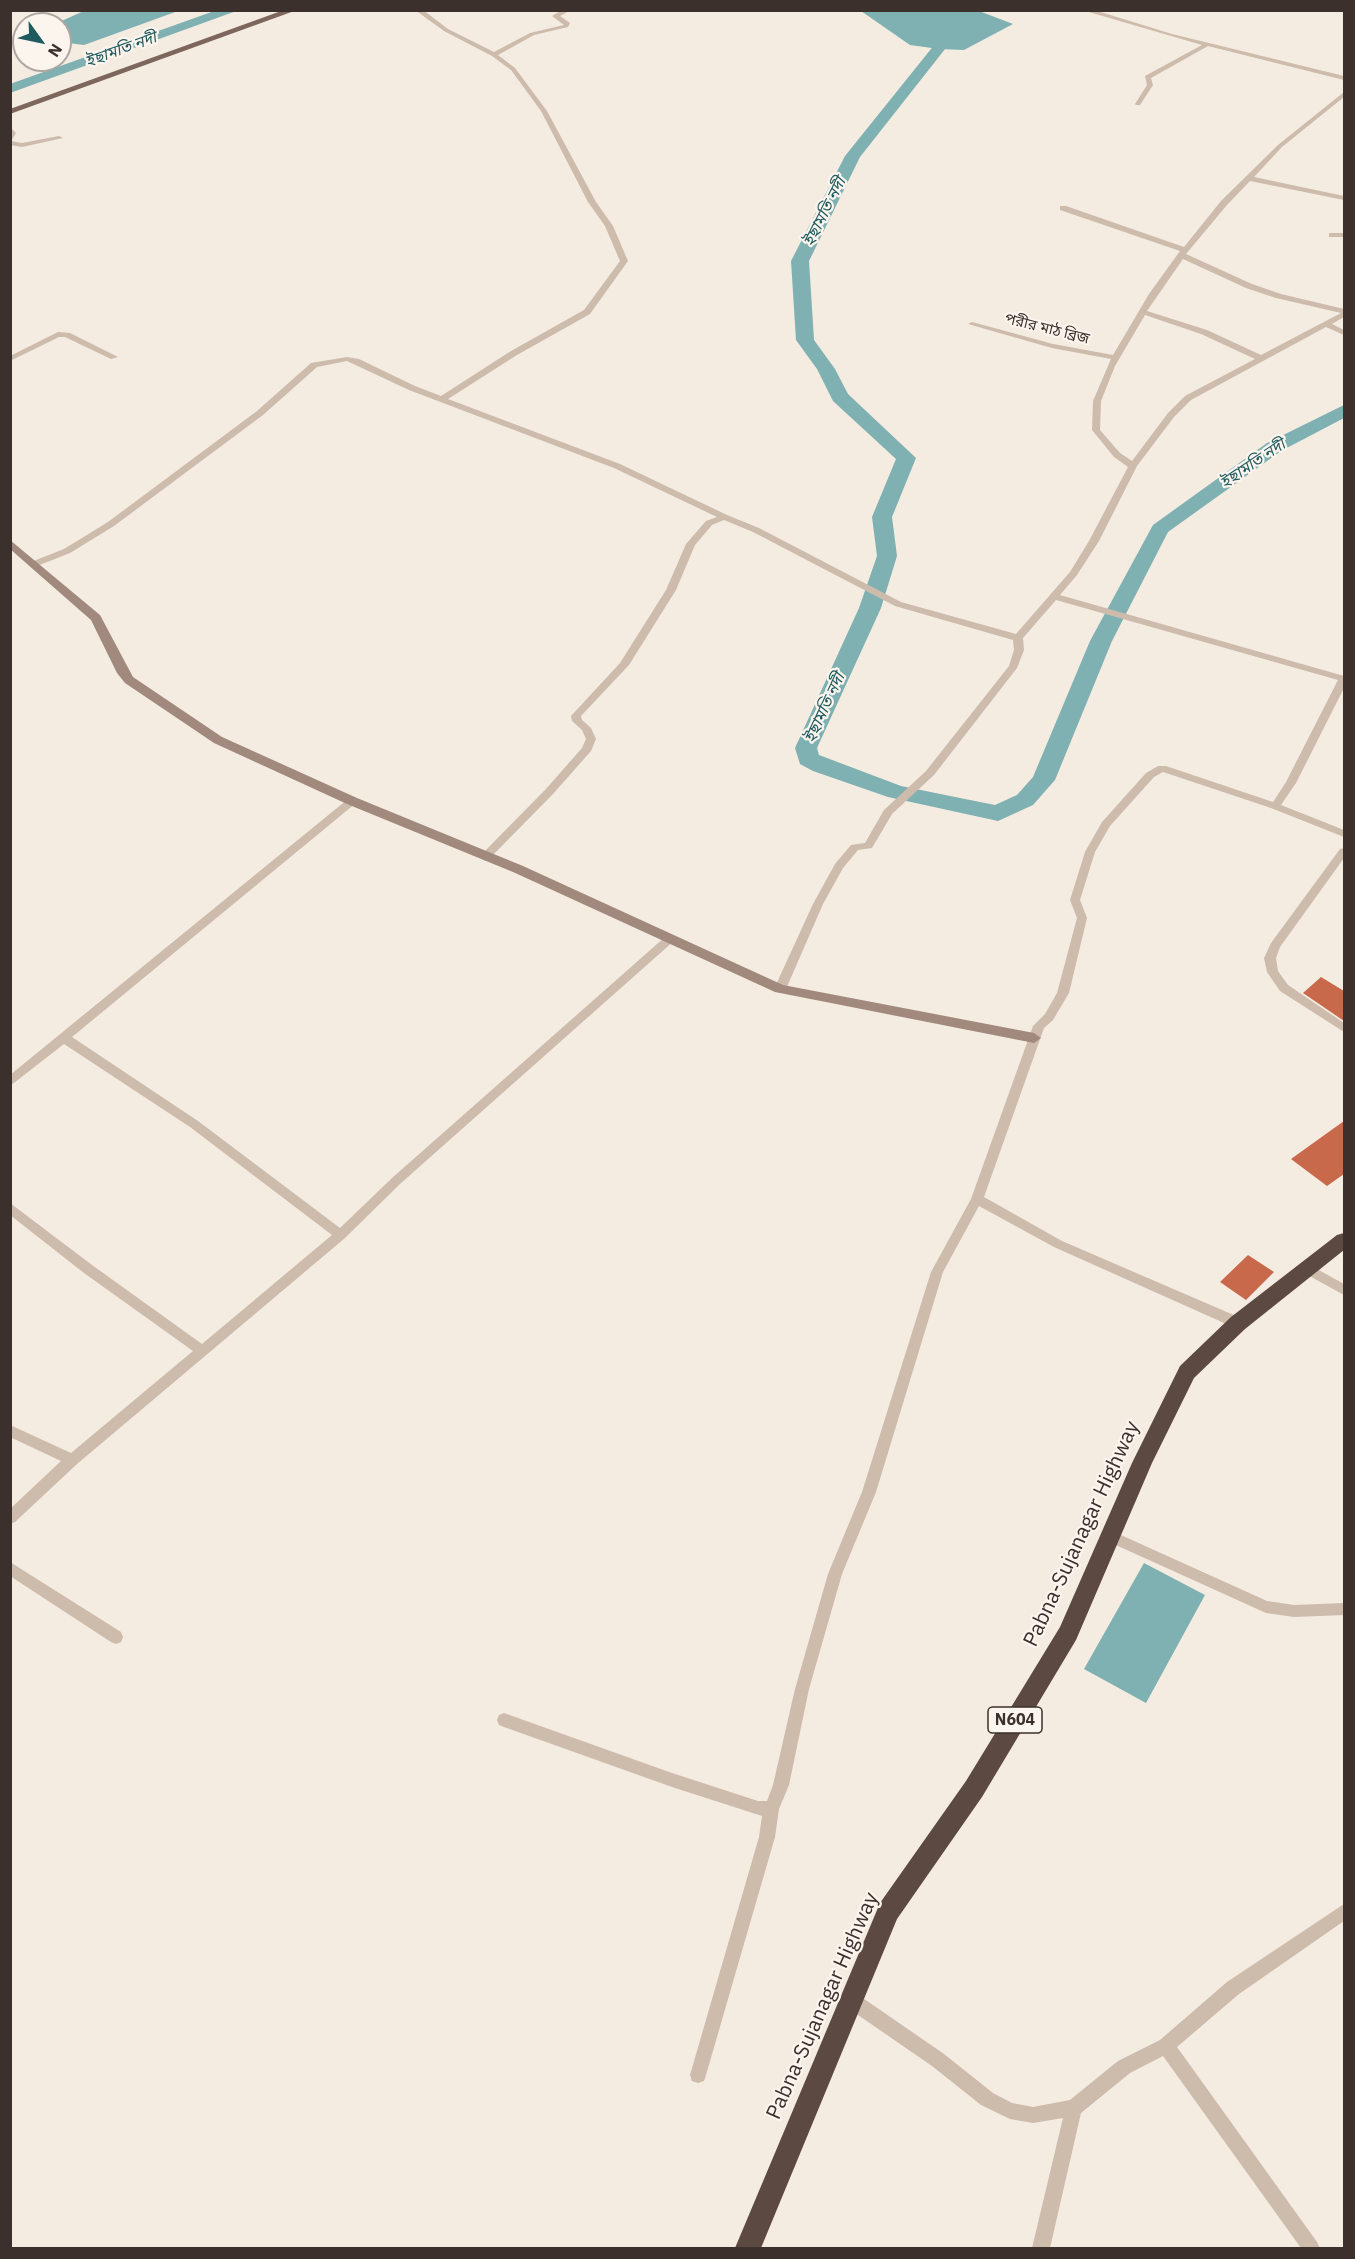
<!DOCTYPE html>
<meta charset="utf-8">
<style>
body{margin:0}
#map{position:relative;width:1355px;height:2259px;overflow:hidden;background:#f4ebe1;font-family:"IBM Plex Sans",sans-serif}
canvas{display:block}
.frame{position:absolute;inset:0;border:12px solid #3b302b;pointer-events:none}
.north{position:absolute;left:12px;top:12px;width:60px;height:60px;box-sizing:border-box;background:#fbf5ee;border:2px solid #aea6a0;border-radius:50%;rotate:123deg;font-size:16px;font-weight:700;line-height:24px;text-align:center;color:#3b302b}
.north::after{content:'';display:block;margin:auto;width:21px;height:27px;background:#1f5a5e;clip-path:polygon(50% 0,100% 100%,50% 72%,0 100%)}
</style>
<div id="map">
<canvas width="1355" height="2259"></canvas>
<div class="frame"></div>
<div class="north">N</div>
</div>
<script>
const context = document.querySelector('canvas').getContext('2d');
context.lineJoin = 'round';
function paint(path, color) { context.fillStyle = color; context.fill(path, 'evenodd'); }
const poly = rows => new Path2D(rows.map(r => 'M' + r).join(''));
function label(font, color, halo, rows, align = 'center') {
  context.font = font + ' "IBM Plex Sans","Noto Sans Bengali",sans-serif'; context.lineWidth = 4.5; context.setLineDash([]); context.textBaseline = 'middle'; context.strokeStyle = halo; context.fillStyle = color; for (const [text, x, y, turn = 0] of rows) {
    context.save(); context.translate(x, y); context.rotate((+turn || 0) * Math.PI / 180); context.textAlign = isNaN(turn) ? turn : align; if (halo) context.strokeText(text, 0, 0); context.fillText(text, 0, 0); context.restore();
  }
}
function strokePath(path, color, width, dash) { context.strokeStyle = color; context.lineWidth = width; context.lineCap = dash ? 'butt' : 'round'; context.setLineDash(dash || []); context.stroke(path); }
const water = poly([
 [86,10,178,10,178,11,84,45,60,42,60,24,55,24],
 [861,11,979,11,1013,24,964,50,939,49,910,45],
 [1144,1563,1205,1595,1146,1703,1084,1669]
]);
const river = poly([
 [217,10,239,10,10,93,10,84,217,10],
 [910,10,928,10,933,14,949,36,949,44,860,157,809,261,814,340,835,369,848,394,916,458,892,517,897,556,881,608,817,748,819,755,901,786,965,799,995,805,1017,795,1033,777,1090,641,1153,525,1267,443,1344,405,1344,418,1281,451,1168,532,1112,641,1055,780,1033,805,998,821,888,797,813,771,800,764,795,748,859,608,877,556,872,517,896,459,833,401,817,369,796,340,791,261,845,156,935,44,935,36,923,20,910,10]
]);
const building = poly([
 [1321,977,1344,991,1344,1021,1303,993],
 [1344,1121,1344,1174,1327,1186,1291,1159],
 [1248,1255,1274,1272,1246,1300,1220,1282]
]);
const street = poly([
 [415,10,423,10,448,29,494,52,530,33,564,25,552,16,562,10,571,10,560,16,570,23,568,27,534,35,498,55,515,68,547,111,596,202,613,226,628,261,590,314,517,355,448,399,620,464,727,515,759,528,901,602,1016,634,1070,572,1089,541,1128,467,1114,457,1092,430,1093,401,1111,359,1052,348,968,324,972,322,1053,344,1113,355,1149,294,1180,251,1060,210,1060,206,1066,206,1184,247,1221,201,1278,145,1344,92,1344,97,1282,147,1254,177,1344,196,1344,200,1250,181,1227,205,1186,254,1252,284,1281,294,1344,309,1344,317,1332,324,1344,330,1344,335,1326,327,1191,400,1174,417,1137,466,1099,541,1077,575,1060,595,1344,676,1344,688,1296,783,1281,805,1344,830,1344,837,1271,808,1163,772,1154,777,1110,826,1095,852,1080,900,1087,918,1069,993,1053,1020,1044,1028,984,1197,1062,1241,1243,1319,1244,1323,1243,1327,1238,1328,1233,1327,1054,1247,979,1206,943,1272,876,1492,842,1574,809,1689,789,1785,779,1809,775,1837,706,2075,704,2081,698,2083,692,2081,690,2075,759,1837,762,1816,672,1787,504,1727,499,1725,497,1720,499,1715,504,1713,672,1773,758,1801,767,1801,773,1785,795,1689,828,1574,862,1492,931,1272,971,1199,1033,1026,1045,1014,1057,993,1077,918,1070,900,1085,852,1102,822,1146,773,1158,766,1166,766,1273,802,1286,782,1338,680,1056,600,1023,638,1024,650,1017,668,934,775,892,814,872,848,858,850,843,868,823,904,786,989,780,993,774,989,813,904,835,864,851,845,865,843,884,810,926,771,1009,666,1014,650,1013,640,895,606,753,532,724,520,712,525,695,545,676,590,629,665,581,716,582,720,591,728,596,739,591,751,553,794,489,859,485,861,480,857,481,855,545,790,582,748,586,739,582,730,572,721,571,716,620,663,666,590,686,544,706,521,717,517,614,468,409,390,347,361,317,367,263,415,114,526,70,553,37,566,31,566,31,562,64,549,108,522,257,411,311,363,347,357,359,359,415,386,441,396,511,351,584,310,620,261,605,226,588,202,541,111,511,70,492,56,444,31,415,10],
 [1183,259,1246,288,1276,298,1341,313,1261,355,1207,330,1147,311,1183,259],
 [1145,315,1201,334,1255,359,1185,396,1168,413,1132,461,1120,453,1100,430,1101,401,1115,366,1145,315],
 [1082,10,1094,10,1172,34,1344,76,1344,80,1208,46,1151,78,1153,85,1140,105,1136,105,1135,104,1147,85,1145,76,1202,45,1082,10],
 [10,127,16,133,11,141,22,143,59,136,63,138,22,147,10,145,10,127],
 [1329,233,1344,233,1344,237,1329,237,1329,233],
 [58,332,70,333,118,357,111,359,65,337,59,337,10,361,10,356,58,332],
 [352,798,356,799,357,801,356,803,72,1037,198,1121,340,1228,392,1178,665,937,673,937,675,940,400,1184,345,1238,77,1464,15,1522,10,1524,10,1509,61,1461,10,1437,10,1425,71,1453,193,1351,84,1273,10,1215,10,1203,92,1265,202,1344,332,1235,190,1127,64,1044,10,1086,10,1075,348,799,352,798],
 [1344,848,1344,858,1280,947,1276,958,1278,971,1288,985,1344,1023,1344,1032,1280,991,1267,972,1264,958,1271,943,1340,849,1344,848],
 [1308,1264,1344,1284,1344,1295,1304,1273,1302,1269,1304,1265,1308,1264],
 [1112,1531,1267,1601,1294,1605,1344,1603,1344,1615,1294,1617,1266,1613,1107,1541,1105,1537,1107,1533,1112,1531],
 [10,1562,121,1632,123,1637,121,1642,116,1644,111,1642,10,1576,10,1562],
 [1344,1904,1344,1921,1239,1994,1177,2047,1317,2242,1320,2248,1301,2248,1163,2056,1130,2073,1081,2113,1050,2248,1032,2248,1063,2118,1033,2123,1010,2119,981,2105,932,2066,845,2006,843,2000,845,1994,851,1992,857,1994,944,2054,993,2093,1012,2103,1033,2107,1070,2100,1118,2061,1160,2040,1227,1982,1344,1904]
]);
const secondary = poly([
 [10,540,100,615,133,677,222,737,357,798,523,866,783,985,1034,1033,1041,1038,1034,1043,775,992,513,872,347,804,214,743,125,683,117,673,91,620,10,549,10,540]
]);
const primary = poly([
 [284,10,297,10,10,114,10,109,284,10]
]);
const highway = poly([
 [1344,1233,1344,1250,1245,1329,1194,1378,1152,1463,1076,1640,982,1797,897,1919,761,2248,735,2248,880,1903,966,1781,1060,1627,1132,1463,1180,1366,1231,1317,1337,1235,1344,1233]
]);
const farStreetnames = [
 ["পরীর মাঠ ব্রিজ",1047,329,14]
];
const farWaternames = [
 ["ইছামতি নদী",121,50,-20],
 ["ইছামতি নদী",825,212,-63],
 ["ইছামতি নদী",1253,464,-34],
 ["ইছামতি নদী",825,708,-65]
];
const shields = [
 [1015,1720,54]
];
const shieldNames = [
 ["N604",1015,1720]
];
const nearStreetnames = [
 ["Pabna-Sujanagar Highway",1082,1534,-65],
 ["Pabna-Sujanagar Highway",823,2006,-66]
];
paint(water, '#7fb0b2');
paint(river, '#7fb0b2');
paint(building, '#c8694b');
paint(street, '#cdbbac');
paint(secondary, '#a18a7d');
paint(primary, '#7d675c');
paint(highway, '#5c4a42');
label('15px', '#3b302b', '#fbf5ee', farStreetnames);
label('italic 16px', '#1f5a5e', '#fbf5ee', farWaternames);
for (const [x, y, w] of shields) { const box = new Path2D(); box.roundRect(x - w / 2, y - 13, w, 26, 4.5); context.fillStyle = '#fbf5ee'; context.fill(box); strokePath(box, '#3b302b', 1.5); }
label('bold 16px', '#3b302b', null, shieldNames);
label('21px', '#3b302b', '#fbf5ee', nearStreetnames);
</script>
